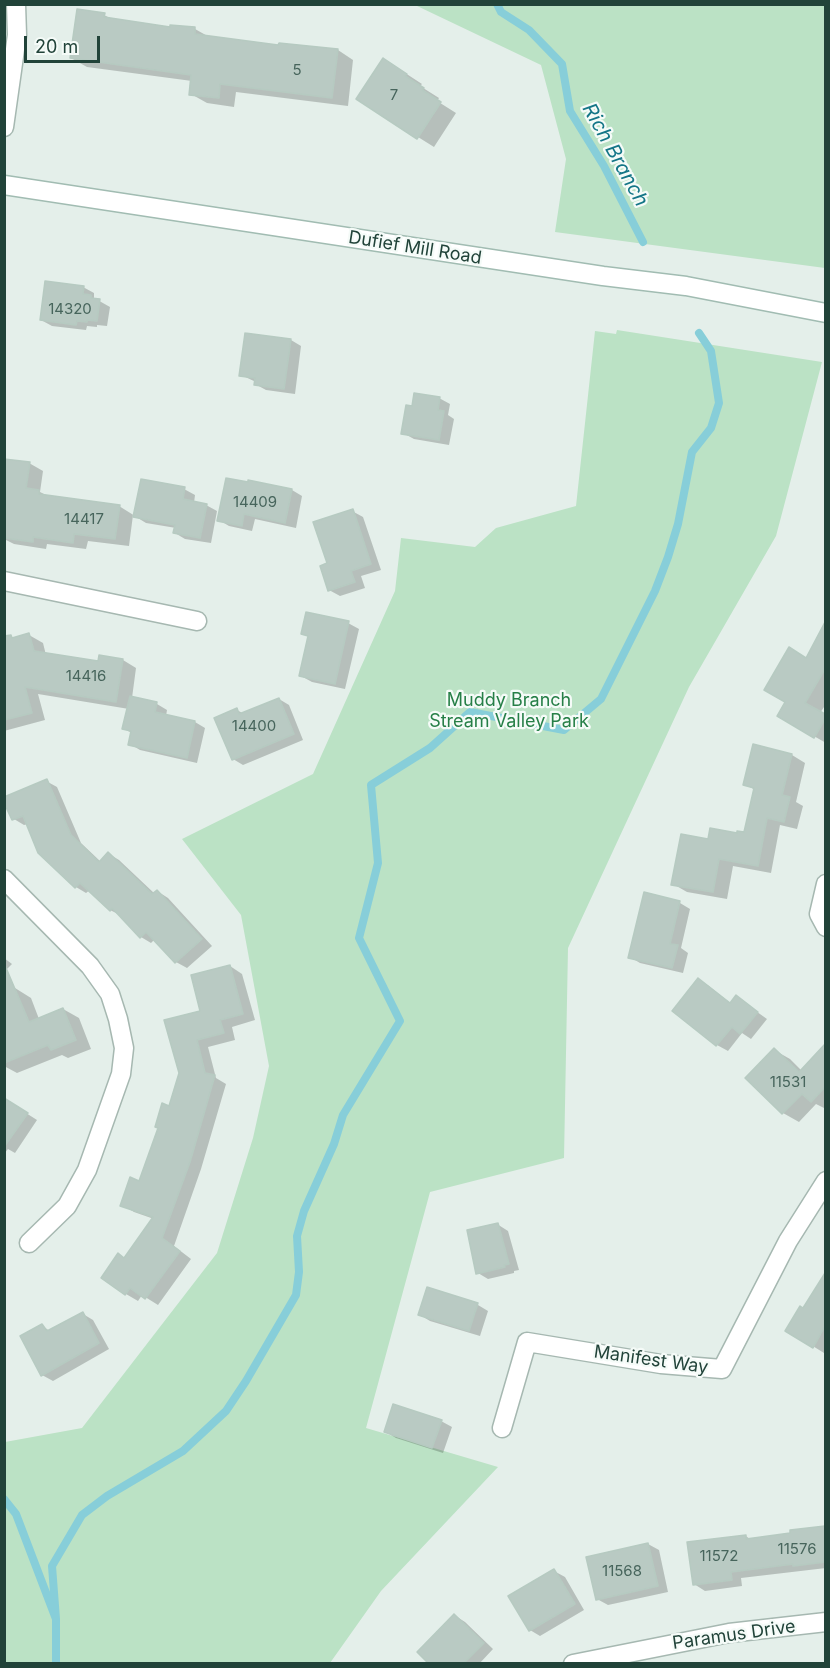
<!DOCTYPE html>
<style>
body{margin:0}
#map{position:relative;width:830px;height:1668px;overflow:hidden;background:#e4efea;font-family:Inter,sans-serif}
canvas{display:block}
.frame{position:absolute;inset:0;border:6px solid #214339;pointer-events:none}
.scale{position:absolute;left:24px;top:36px;width:76px;height:27px;box-sizing:border-box;border:3px solid #214339;border-top:0;padding-left:8px;font-size:18px;line-height:21px;white-space:nowrap;color:#214339;-webkit-text-stroke:4px #f5fbf8;paint-order:stroke}
</style>
<div id="map">
<canvas width="830" height="1668"></canvas>
<div class="frame"></div>
<div class="scale">20 m</div>
</div>
<script>
const context = document.querySelector('canvas').getContext('2d');
context.lineJoin = 'round';
function paint(path, color) { context.fillStyle = color; context.fill(path, 'evenodd'); }
const poly = rows => new Path2D(rows.map(r => 'M' + r).join(''));
function strokePath(path, color, width, dash) { context.strokeStyle = color; context.lineWidth = width; context.lineCap = dash ? 'butt' : 'round'; context.setLineDash(dash || []); context.stroke(path); }
function label(font, color, halo, rows, align = 'center') {
  context.font = font + ' Inter,sans-serif'; context.lineWidth = 4.5; context.setLineDash([]); context.textBaseline = 'middle'; context.strokeStyle = halo; context.fillStyle = color; for (const [text, x, y, turn = 0] of rows) {
    context.save(); context.translate(x, y); context.rotate((+turn || 0) * Math.PI / 180); context.textAlign = isNaN(turn) ? turn : align; if (halo) context.strokeText(text, 0, 0); context.fillText(text, 0, 0); context.restore();
  }
}
const green = poly([
 [415,5,825,5,825,268,555,232,566,159,541,65],
 [617,330,822,362,776,536,689,687,568,948,564,1158,430,1192,366,1428,498,1467,381,1591,330,1663,5,1664,5,1442,82,1428,217,1253,253,1138,269,1066,241,915,182,839,313,774,395,591,401,538,475,547,496,528,576,506,595,331,616,334]
]);
const shadow = poly([
 [104,15,114,20,171,29,195,29,211,38,280,47,338,50,353,60,348,106,236,92,234,107,207,103,191,94,192,81,87,67,71,58],
 [399,69,422,84,420,86,439,98,437,101,456,113,434,147,418,137],
 [83,287,94,293,94,298,110,307,107,326,97,325,97,327,87,326,86,330,52,326,41,320],
 [291,340,301,346,295,394,266,390,255,384,256,382,241,375],
 [439,398,450,404,448,415,454,419,449,445,414,439,403,433,413,407],
 [29,463,43,471,40,492,48,496,119,506,135,516,184,489,195,495,194,503,206,505,217,511,211,543,185,539,175,533,176,528,146,523,133,515,129,546,88,541,86,549,47,544,46,549,14,544,4,539,4,507],
 [292,490,302,496,296,528,255,519,252,531,229,526,219,520],
 [352,511,363,517,381,570,361,576,365,588,340,596,329,590,329,564],
 [348,623,359,629,345,689,312,682,301,676,309,637,302,633],
 [29,635,43,643,46,655,99,663,100,657,123,660,136,668,132,698,157,704,167,710,166,716,195,722,205,728,197,763,140,750,130,744,132,733,124,729,129,709,38,694,45,720,4,731,4,681],
 [789,649,826,671,826,704,820,713,826,716,826,743,779,716,788,702],
 [279,699,289,705,303,740,243,765,233,759,237,710,244,714],
 [754,746,792,755,805,763,796,802,803,806,797,829,780,825,771,873,733,866,727,899,687,892,673,884,710,841,745,834,755,790,745,784],
 [46,781,57,787,81,843,101,862,109,854,119,860,155,894,157,891,168,898,212,946,187,968,176,962,155,939,151,943,141,937,122,916,110,910,90,890,86,893,76,887,40,852,28,824,24,825,14,819],
 [680,903,690,909,681,948,688,953,683,973,640,963,630,957],
 [4,958,12,964,4,972],
 [230,966,242,974,255,1020,232,1027,235,1040,208,1047,216,1078,226,1084,201,1169,174,1246,191,1259,158,1305,142,1295,138,1301,126,1294,125,1259,154,1219,134,1212,122,1205,140,1183,170,1107,202,1012],
 [699,980,709,986,731,1004,736,997,767,1019,751,1039,742,1033,728,1051,717,1045,675,1011],
 [15,988,31,998,39,1019,63,1009,79,1018,91,1049,68,1058,62,1055,17,1073,4,1066,4,993],
 [826,1047,826,1109,816,1104,799,1122,783,1113,774,1050,790,1059,802,1071],
 [4,1099,37,1120,15,1153,8,1149,4,1154],
 [497,1224,508,1231,519,1270,514,1271,514,1273,488,1279,478,1273],
 [428,1289,478,1305,488,1311,480,1336,430,1321,420,1315],
 [816,1290,826,1295,824,1353,787,1330],
 [83,1314,93,1320,109,1349,53,1381,42,1375,42,1326,50,1331],
 [441,1421,452,1427,443,1453,396,1438,386,1432],
 [826,1527,826,1568,741,1578,742,1586,705,1591,694,1584,746,1536,751,1540,791,1535,791,1532],
 [648,1544,659,1550,668,1592,608,1605,597,1599],
 [554,1571,565,1577,584,1610,540,1636,530,1630],
 [454,1615,465,1622,493,1649,479,1664,431,1664]
]);
const stream = poly([
 [497,4,501,12,529,30,562,64,570,111,604,166,643,242],
 [4,1499,16,1514,56,1619,56,1664],
 [56,1619,52,1566,82,1515,107,1496,183,1451,226,1411,246,1381,296,1295,299,1272,297,1236,304,1211,334,1144,343,1115,400,1021,359,938,378,863,371,785,430,748,470,712,564,730,601,699,655,591,668,557,678,524,692,452,711,428,719,403,711,351,699,333]
]);
const building = poly([
 [77,9,105,13,104,17,170,27,170,25,195,27,195,34,278,45,279,43,338,49,332,98,220,84,219,98,189,95,191,75,70,58,77,9],
 [383,58,407,74,405,76,424,88,422,90,441,102,417,139,356,99,383,58],
 [45,281,84,286,83,294,91,295,91,298,100,299,97,321,87,320,87,322,77,321,76,325,40,320,45,281],
 [245,333,291,339,284,389,254,385,255,378,239,376,245,333],
 [414,393,440,397,438,410,444,411,439,440,401,434,406,405,412,406,414,393],
 [4,459,30,462,26,488,39,490,39,494,120,505,115,539,74,534,73,543,33,537,33,542,4,538,4,459],
 [226,478,248,482,248,480,292,489,285,523,244,514,242,526,217,521,226,478],
 [141,479,185,487,183,499,207,504,200,538,173,533,175,525,133,517,141,479],
 [353,509,371,564,351,571,355,582,328,591,320,566,327,563,313,522,353,509],
 [306,612,349,621,335,684,299,676,308,636,301,634,306,612],
 [825,622,825,669,805,703,825,714,825,719,814,738,777,716,785,702,764,690,789,647,806,658,825,622],
 [29,633,34,651,98,661,99,655,123,659,116,702,25,687,32,713,4,720,4,636,11,635,12,638,29,633],
 [130,696,157,702,155,712,195,721,187,758,128,745,131,731,122,729,130,696],
 [279,698,294,734,232,760,214,718,237,708,239,714,279,698],
 [753,744,792,754,782,795,790,797,784,822,767,818,758,866,719,859,713,892,671,885,681,834,708,839,710,828,737,833,737,831,744,832,754,788,743,785,753,744],
 [47,779,71,835,99,862,108,852,152,894,157,890,202,939,175,963,146,932,140,938,112,908,110,911,80,883,75,888,38,853,23,816,12,820,4,803,4,797,47,779],
 [644,892,680,901,670,944,678,945,672,968,628,958,644,892],
 [4,963,29,1022,63,1008,76,1040,51,1050,48,1045,4,1063,4,963],
 [230,965,243,1014,220,1020,224,1033,197,1040,205,1073,215,1075,190,1162,162,1238,180,1251,145,1299,130,1288,125,1295,101,1278,118,1253,124,1258,153,1217,120,1206,130,1177,139,1181,158,1128,155,1127,162,1103,169,1106,179,1073,164,1020,200,1011,191,975,230,965],
 [698,978,730,1003,736,995,758,1012,740,1034,732,1027,716,1046,672,1011,698,978],
 [825,1044,825,1087,811,1102,802,1094,782,1114,745,1078,774,1048,799,1072,825,1044],
 [4,1098,28,1113,4,1147,4,1098],
 [498,1223,509,1264,504,1265,505,1267,476,1274,467,1230,498,1223],
 [825,1273,825,1326,813,1348,785,1331,800,1306,803,1308,825,1273],
 [427,1287,478,1303,469,1331,418,1315,427,1287],
 [83,1312,99,1343,41,1376,20,1336,42,1324,47,1331,83,1312],
 [393,1404,442,1420,432,1448,384,1432,393,1404],
 [825,1526,825,1562,793,1566,793,1564,731,1572,732,1580,693,1585,687,1542,746,1535,746,1539,790,1533,790,1530,825,1526],
 [648,1543,658,1586,596,1600,586,1557,648,1543],
 [554,1569,575,1604,529,1631,508,1596,554,1569],
 [454,1614,484,1643,463,1664,429,1664,417,1652,454,1614]
]);
const street = poly([
 [4,127,17,35,16,4],
 [4,581,197,621],
 [4,879,90,966,110,994,118,1019,124,1048,121,1074,87,1170,67,1206,29,1243],
 [826,884,819,914,826,927],
 [502,1428,527,1342,661,1364,722,1369,788,1241,826,1181],
 [573,1664,729,1633,826,1622]
]);
const secondary = poly([
 [4,185,603,276,686,286,826,313]
]);
const numberNames = [
 ["5",297,70],
 ["7",394,95],
 ["14320",70,309],
 ["14409",255,502],
 ["14417",84,519],
 ["14416",86,676],
 ["14400",254,726],
 ["11531",788,1082],
 ["11576",797,1549],
 ["11572",719,1556],
 ["11568",622,1571]
];
const streetNames = [
 ["Dufief Mill Road",415,248,9],
 ["Manifest Way",651,1360,8],
 ["Paramus Drive",734,1635,-8]
];
const parkNames = [
 ["Muddy Branch",509,701],
 ["Stream Valley Park",509,722]
];
const waterNames = [
 ["Rich Branch",615,155,61]
];
paint(green, '#bbe2c5');
paint(shadow, '#0003');
strokePath(stream, '#87ced9', 8);
paint(building, '#b9cac3');
strokePath(building, '#b6cac1', 1.5);
strokePath(street, '#a6b8b1', 21);
strokePath(secondary, '#a1bcb2', 21);
strokePath(street, '#fff', 18);
strokePath(secondary, '#fff', 18);
label('15px', '#47655c', null, numberNames);
label('18px', '#214339', '#f5fbf8', streetNames);
label('18px', '#267f47', '#f5fbf8', parkNames);
label('italic 20px', '#147687', '#f5fbf8', waterNames);
</script>
